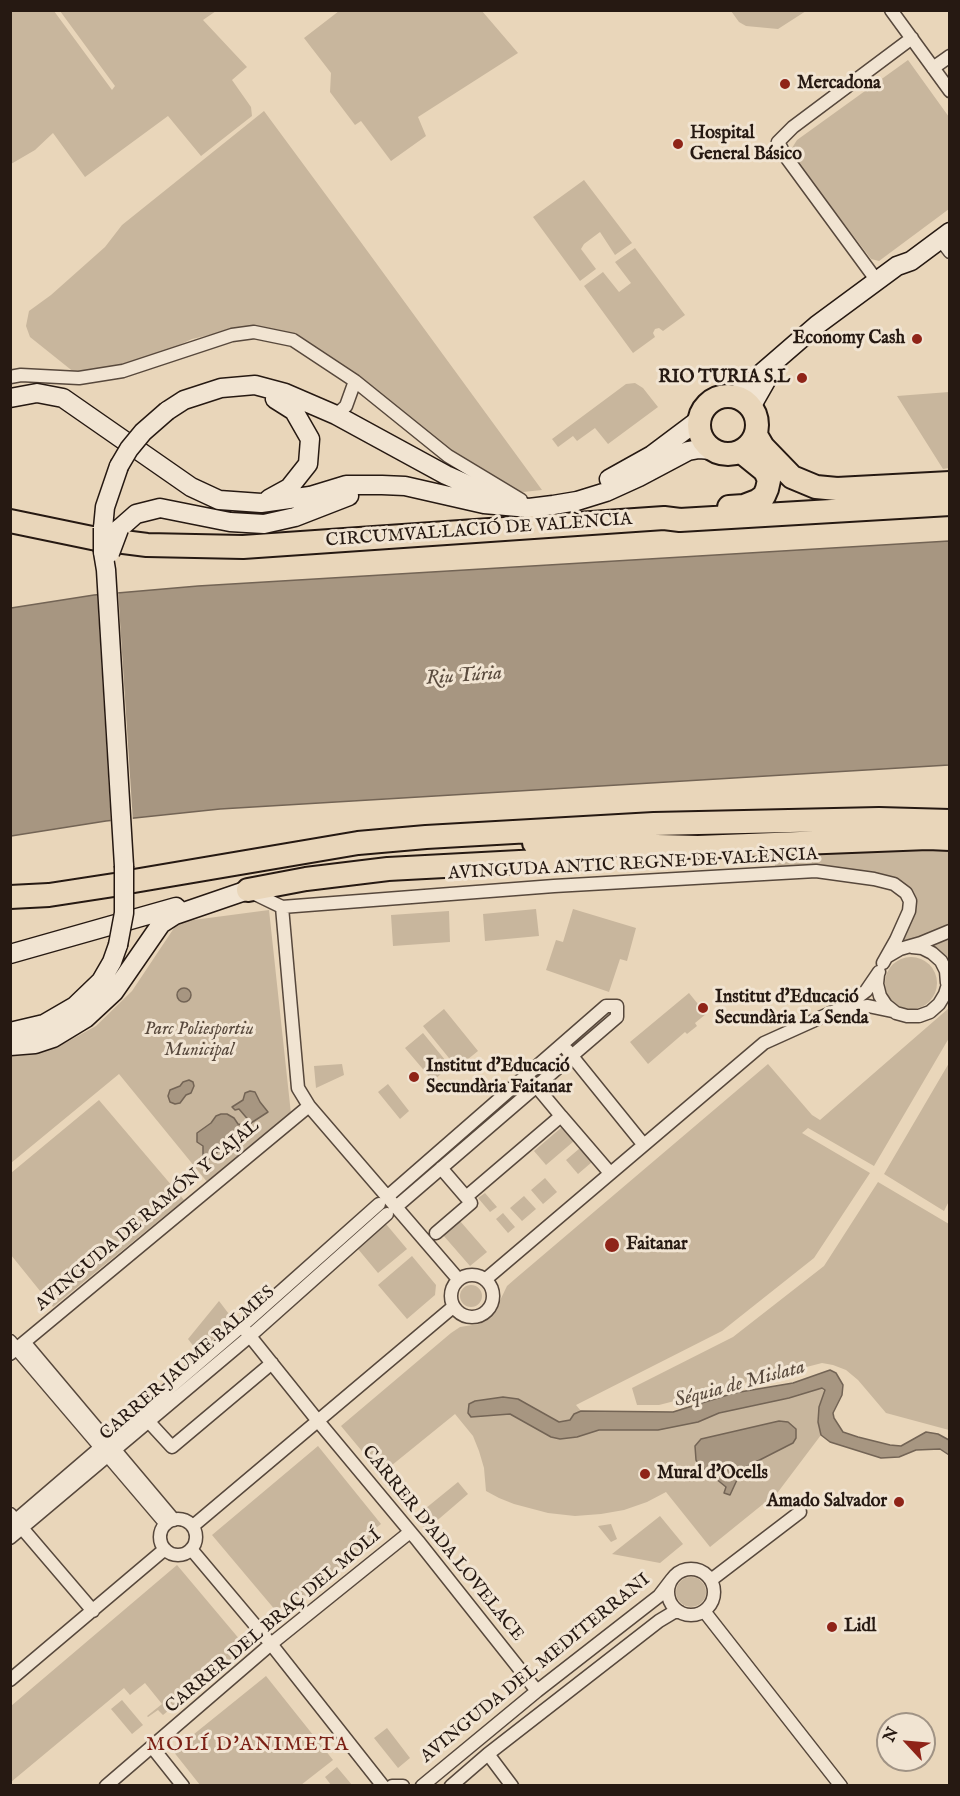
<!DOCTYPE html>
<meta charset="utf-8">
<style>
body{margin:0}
#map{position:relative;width:960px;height:1796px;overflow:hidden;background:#e9d6ba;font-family:"IM FELL English",serif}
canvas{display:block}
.frame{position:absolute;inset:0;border:12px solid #261912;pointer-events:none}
.north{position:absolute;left:876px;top:1712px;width:60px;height:60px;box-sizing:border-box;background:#f1e4d2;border:2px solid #a09385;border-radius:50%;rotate:296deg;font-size:16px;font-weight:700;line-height:24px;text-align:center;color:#261912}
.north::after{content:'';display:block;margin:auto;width:21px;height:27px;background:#8f2418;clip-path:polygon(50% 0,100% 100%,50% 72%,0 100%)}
</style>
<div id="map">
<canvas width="960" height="1796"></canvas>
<div class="frame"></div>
<div class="north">N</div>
</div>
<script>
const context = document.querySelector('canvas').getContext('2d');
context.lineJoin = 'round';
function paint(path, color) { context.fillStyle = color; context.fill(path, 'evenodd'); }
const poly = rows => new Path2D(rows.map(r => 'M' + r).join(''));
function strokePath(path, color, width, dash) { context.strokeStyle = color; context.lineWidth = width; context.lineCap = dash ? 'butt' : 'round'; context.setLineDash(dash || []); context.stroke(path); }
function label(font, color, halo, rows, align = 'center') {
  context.font = font + ' "IM FELL English",serif'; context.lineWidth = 6; context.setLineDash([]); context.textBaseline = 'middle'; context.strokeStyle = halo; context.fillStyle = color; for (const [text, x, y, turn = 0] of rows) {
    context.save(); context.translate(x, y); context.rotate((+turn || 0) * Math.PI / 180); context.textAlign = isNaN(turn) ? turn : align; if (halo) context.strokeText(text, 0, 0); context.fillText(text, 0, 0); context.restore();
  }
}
const green = poly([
 [11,10,54,11,112,90,115,86,60,11,216,11,203,20,247,67,232,80,251,107,252,116,201,156,168,116,85,177,53,133,35,150,11,164],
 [339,11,482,11,518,53,418,117,426,136,391,161,361,121,355,125,330,92,331,73,304,38],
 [731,11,806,11,778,29,746,26,739,22],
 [908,60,949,117,949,209,879,261,871,259,795,159,792,148,797,140],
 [264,111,360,241,542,490,523,492,515,490,449,450,354,374,257,328,240,328,192,339,162,353,127,364,75,373,30,337,26,326,29,311,51,295,105,247,122,225],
 [584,180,632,243,615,255,600,232,584,244,581,249,596,269,580,281,533,217],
 [635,248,685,315,663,331,659,328,655,329,653,333,655,337,633,353,584,286,603,272,619,292,631,283,615,262],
 [635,383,643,388,658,407,608,444,595,428,577,441,573,436,558,447,552,439,626,384],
 [949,392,949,468,943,469,897,396],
 [911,849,949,849,949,927,918,940,902,941,914,916,912,894,825,869,775,867,775,855],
 [536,909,539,936,485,941,483,914],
 [573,909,636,928,627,961,620,959,609,992,546,970,556,940,563,942],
 [269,910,291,1114,208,1183,119,1074,11,1163,10,1053,30,1054,65,1043,96,1026,132,991,178,922],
 [449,911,450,942,393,946,391,915],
 [949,937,949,965,930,946],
 '885 983a26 26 0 1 1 52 0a26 26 0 1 1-52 0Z',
 [689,993,706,1014,695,1023,697,1026,687,1034,685,1032,648,1064,630,1042],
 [949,1008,949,1038,874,1166,808,1128,802,1133,870,1173,814,1258,722,1331,576,1405,581,1411,589,1433,599,1430,658,1430,698,1422,719,1413,789,1398,822,1388,825,1390,819,1407,818,1422,821,1435,778,1492,710,1547,666,1492,647,1502,624,1510,601,1514,575,1516,548,1513,514,1504,499,1498,486,1491,484,1468,479,1451,473,1436,455,1414,381,1474,341,1426,451,1333,460,1327,479,1324,486,1321,494,1313,507,1286,515,1279,768,1064,812,1115,820,1120],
 [444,1009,478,1051,457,1068,423,1026],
 [423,1033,450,1066,433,1081,405,1048],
 [949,1063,950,1199,944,1211,884,1174],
 [342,1064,344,1075,316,1088,314,1066],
 [388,1084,409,1111,400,1119,378,1092],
 [99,1100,184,1200,53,1307,11,1255,11,1173],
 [562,1127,574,1141,546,1165,534,1151],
 [580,1148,592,1162,578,1174,566,1160],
 [545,1178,557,1192,543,1204,531,1190],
 [878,1182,949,1224,949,1430,886,1413,858,1380,846,1370,833,1365,822,1363,659,1405,637,1405,632,1388,733,1337,824,1266],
 [485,1193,497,1207,490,1212,478,1198],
 [524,1196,536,1209,522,1221,510,1208],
 [503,1213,515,1227,508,1233,496,1219],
 [460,1221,487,1252,470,1266,443,1235],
 [386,1224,407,1249,378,1273,358,1249],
 [412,1256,436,1285,435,1295,407,1319,378,1285],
 '460 1296a11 11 0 1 1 22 0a11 11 0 1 1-22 0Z',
 [219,1301,235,1322,198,1352,188,1339],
 [318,1446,381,1524,371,1532,376,1538,290,1608,286,1603,276,1611,212,1535],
 [458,1482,468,1494,426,1530,415,1517],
 [660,1516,683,1544,660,1563,612,1554],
 [611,1524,617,1539,611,1542,598,1526],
 [177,1565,246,1647,163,1715,158,1710,148,1717,147,1716,162,1704,145,1683,130,1695,124,1688,11,1782,11,1706],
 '676 1592a15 15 0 1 1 30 0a15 15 0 1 1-30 0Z',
 [266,1676,333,1760,301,1785,200,1785,173,1751],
 [122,1700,143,1725,132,1734,111,1709],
 [387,1728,410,1758,398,1768,374,1738],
 [337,1767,352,1785,331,1785,325,1777]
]);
const water = poly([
 [949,541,949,765,220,809,106,821,11,836,11,608,94,595,198,586,949,541],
 '177 995a7 7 0 1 1 14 0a7 7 0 1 1-14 0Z',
 [189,1080,193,1082,194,1086,191,1093,186,1095,180,1103,175,1104,170,1102,168,1096,170,1090,180,1086,183,1082,189,1080],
 [250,1091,255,1092,260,1102,268,1112,251,1123,239,1109,235,1110,232,1107,243,1100,245,1093,250,1091],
 [221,1114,227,1114,234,1118,238,1124,244,1125,245,1130,241,1134,233,1135,224,1150,216,1153,209,1159,203,1157,203,1146,197,1142,197,1133,211,1123,216,1116,221,1114],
 [830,1370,836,1373,843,1385,842,1395,833,1413,834,1418,843,1432,858,1437,890,1445,901,1446,926,1432,938,1434,949,1440,949,1455,940,1449,916,1450,899,1457,881,1458,830,1442,821,1435,818,1422,819,1407,825,1390,822,1388,789,1398,719,1413,698,1422,658,1430,599,1430,577,1437,560,1439,551,1437,510,1414,471,1417,468,1413,469,1404,475,1401,503,1397,518,1399,559,1422,570,1420,574,1414,581,1411,673,1412,734,1393,793,1383,830,1370],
 [779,1421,788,1422,796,1429,796,1438,793,1443,742,1469,730,1495,724,1493,726,1487,699,1465,696,1460,695,1446,701,1439,779,1421]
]);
const pier = poly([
 [118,590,133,822,111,824,97,591]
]);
const street = poly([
 [891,10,950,91],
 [933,68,950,56],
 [940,239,950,252],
 [877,281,786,157,778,142,793,127,912,38],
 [10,377,21,375,79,378,123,371,232,335,254,332,293,340,355,381,448,456,521,500],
 [336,415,346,406,355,381],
 [251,892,282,907],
 [282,907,554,886,816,871,874,879,894,884,906,893,910,901,909,911,896,940,883,963],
 [282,907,298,1088,309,1106,458,1279],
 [912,947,922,948,932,953,941,961,946,971,947,983],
 [888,956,900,949,921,943,950,931],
 [878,974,877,984,880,996,886,1005,896,1013,907,1016,919,1016,930,1012,939,1004,945,994,950,978],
 [847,1009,868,1006,892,1011],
 [567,1050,643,1144],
 [536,1086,561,1116],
 [441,1168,466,1197],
 [387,1197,606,1006,617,1006,617,1017,396,1207],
 [436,1233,471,1203,466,1197,561,1116,610,1173],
 '451 1296a21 21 0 1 1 42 0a21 21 0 1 1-42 0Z',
 [486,1279,764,1043,846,1006,866,991,879,972],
 [245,1330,318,1421,418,1541,537,1691],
 [10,1341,166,1524],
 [25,1343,174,1520],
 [10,1354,309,1106],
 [149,1422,172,1447,272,1363],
 [10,1514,93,1611],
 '160 1537a18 18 0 1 1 36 0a18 18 0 1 1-36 0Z',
 [10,1525,242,1326,379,1204],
 [193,1526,453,1307],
 [10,1538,250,1336,387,1214],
 [191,1549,271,1644,383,1786],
 '668 1592a23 23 0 1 1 46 0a23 23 0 1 1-46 0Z',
 [711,1580,800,1512],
 [704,1611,841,1786],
 [10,1680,165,1549],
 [152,1747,183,1786],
 [488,1754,512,1786],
 [106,1786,271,1644,410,1532],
 [392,1786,403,1786],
 [422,1786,537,1691,659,1596,672,1579],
 [451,1786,488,1754,659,1621,674,1612,680,1612]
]);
const secondary = poly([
 [735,396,817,325,897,266,911,261,950,232],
 [10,398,37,393,63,398,191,487,219,500,261,503,310,496,346,485,382,485,405,486,484,504,529,508,553,505,577,501,606,492,639,477,688,451,699,449,712,450],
 [751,407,771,372],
 [167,411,184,400,221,388,255,385,285,393,336,415,446,475,489,494,501,497],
 [609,479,652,455,700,419],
 [269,499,289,488,308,464,310,439,294,411,275,399],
 [103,528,105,507,119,466],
 [119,529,136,514,160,508,230,522,264,524,295,517,349,496],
 [103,552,106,570,124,866],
 [10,954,176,907],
 [10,1032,44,1024,75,1006,101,981,112,962,118,945],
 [10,1046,35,1044,53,1038,86,1018,114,992,161,924,175,915,248,890]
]);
const highway = poly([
 '699 425a29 29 0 1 1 58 0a29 29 0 1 1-58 0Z',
 [756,435,763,447,792,477,816,487,837,489,950,483],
 [729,507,744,506,757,501,764,496,767,489,769,480,765,471,744,454],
 [10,521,92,538,147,545,243,547,664,518,680,520,950,504],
 [534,843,698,847,928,838,950,839],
 [134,881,358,843,426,837,654,824,879,819,950,821],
 [248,890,306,879,388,869,595,858],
 [10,897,49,895,114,885]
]);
const secondaryBridge = poly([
 [119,466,129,449,143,432,167,411],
 [103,528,103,552],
 [110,553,119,529],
 [118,945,124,913,124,866]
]);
const markers = [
 [785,84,6,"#8f2418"],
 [678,144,6,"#8f2418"],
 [917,339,6,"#8f2418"],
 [802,378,6,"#8f2418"],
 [703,1008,6,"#8f2418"],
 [414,1077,6,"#8f2418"],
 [612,1245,8,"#8f2418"],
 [645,1474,6,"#8f2418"],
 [899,1502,6,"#8f2418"],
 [832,1627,6,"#8f2418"]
];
const poiNames = [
 ["Mercadona",797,84],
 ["Hospital",690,134],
 ["General Básico",690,155],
 ["Economy Cash",905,339,"right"],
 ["RIO TURIA S.L",790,378,"right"],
 ["Institut d'Educació",715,998],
 ["Secundària La Senda",715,1019],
 ["Institut d'Educació",426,1067],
 ["Secundària Faitanar",426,1088],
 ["Faitanar",626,1245],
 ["Mural d'Ocells",657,1474],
 ["Amado Salvador",887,1502,"right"],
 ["Lidl",844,1627]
];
const streetNames = [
 ["CIRCUMVAL·LACIÓ DE VALÈNCIA",479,531,-4],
 ["AVINGUDA ANTIC REGNE DE VALÈNCIA",633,865,-3],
 ["AVINGUDA DE RAMÓN Y CAJAL",148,1216,-40],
 ["CARRER JAUME BALMES",188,1364,-41],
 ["CARRER D'ADA LOVELACE",442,1544,51],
 ["CARRER DEL BRAÇ DEL MOLÍ",274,1622,-40],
 ["AVINGUDA DEL MEDITERRANI",536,1669,-39]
];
const parkNames = [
 ["Parc Poliesportiu",199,1030],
 ["Municipal",199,1051]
];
const waterNames = [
 ["Riu Túria",464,677,-4],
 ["Séquia de Mislata",740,1385,-15]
];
const neighbourhoodNames = [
 ["MOLÍ D'ANIMETA",248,1746]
];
paint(green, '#c8b69d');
paint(water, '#a79681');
strokePath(water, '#736455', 1.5);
paint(pier, '#e9d6ba');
strokePath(street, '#57483c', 15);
strokePath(secondary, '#261912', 21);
strokePath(highway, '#261912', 26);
strokePath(street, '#f1e4d2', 12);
strokePath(secondary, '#f1e4d2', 18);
strokePath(highway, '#e9d6ba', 22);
strokePath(secondaryBridge, '#261912', 21, []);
strokePath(secondaryBridge, '#f1e4d2', 18);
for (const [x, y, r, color] of markers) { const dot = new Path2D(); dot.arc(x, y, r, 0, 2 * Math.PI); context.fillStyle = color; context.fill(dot); strokePath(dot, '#f1e4d2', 2); }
label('bold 18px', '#261912', '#f1e4d2', poiNames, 'left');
label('18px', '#261912', '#f1e4d2', streetNames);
label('italic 18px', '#57483c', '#f1e4d2', parkNames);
label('italic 20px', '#5a4b3e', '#f1e4d2', waterNames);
context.letterSpacing = '1.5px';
label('20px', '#7a1f14', '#f1e4d2', neighbourhoodNames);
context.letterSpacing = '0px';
</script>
